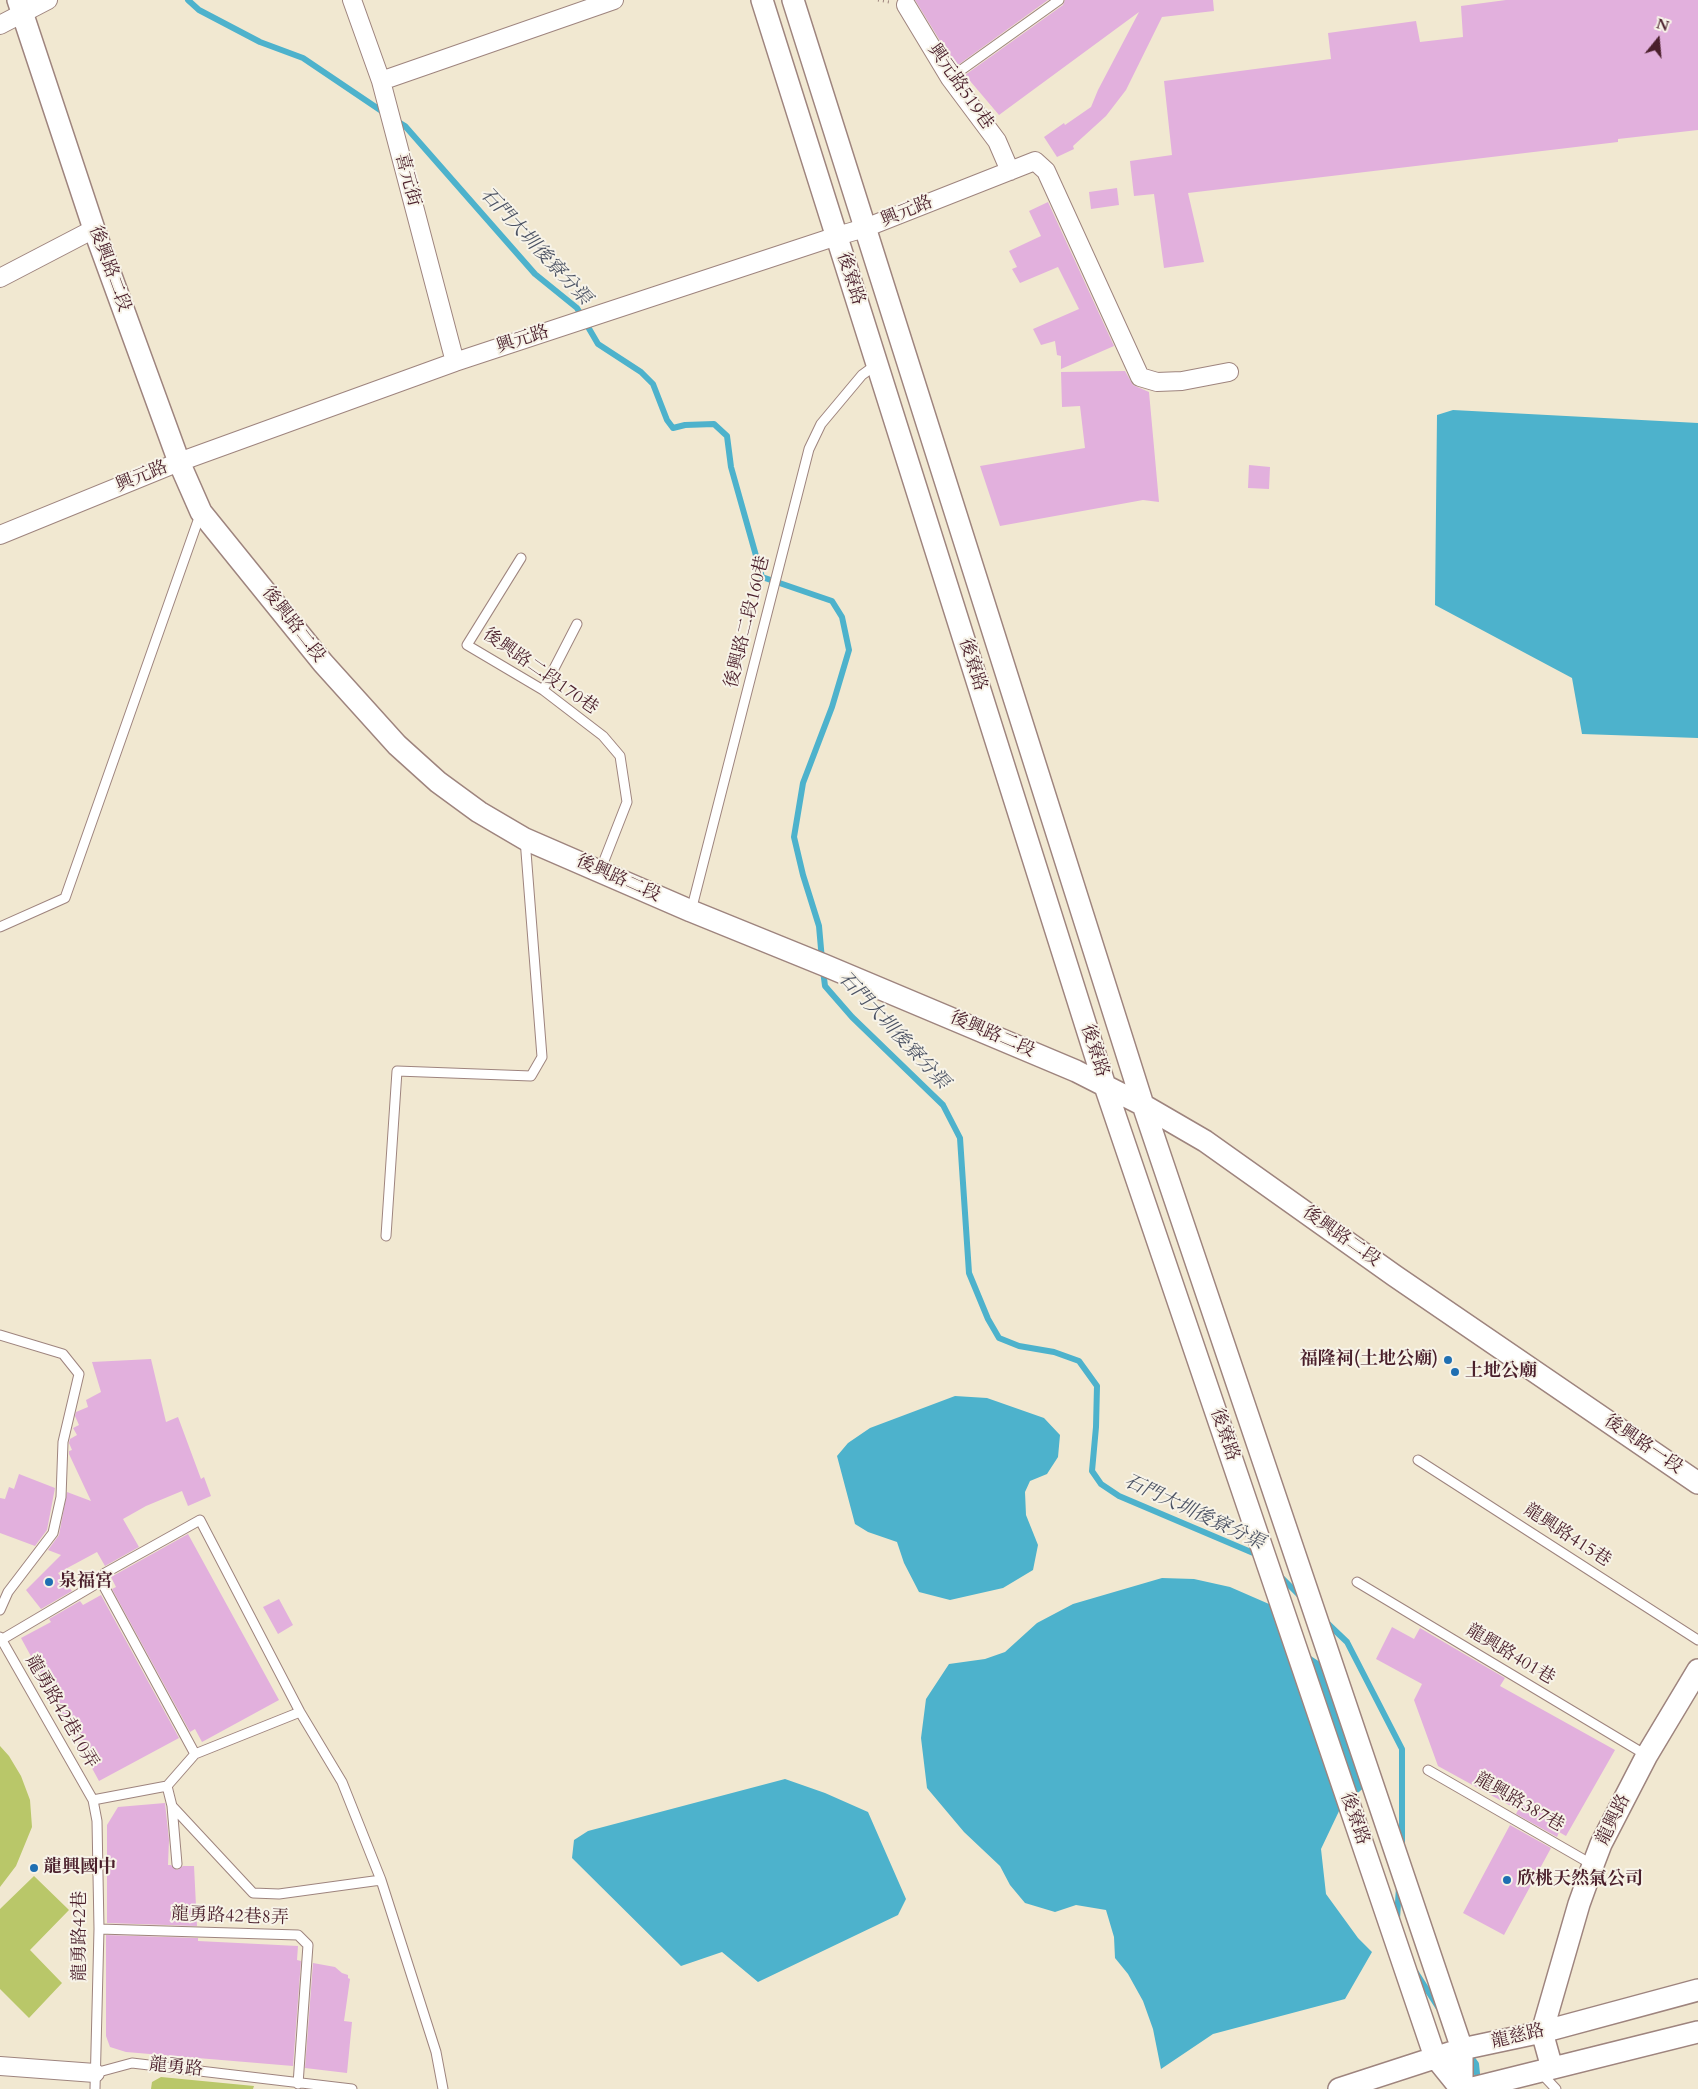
<!DOCTYPE html>
<meta charset="utf-8">
<style>
body{margin:0}
#map{position:relative;width:1698px;height:2089px;overflow:hidden;background:#f1e8d1;font-family:Cardo,serif}
canvas{display:block}
.north{position:absolute;left:1633px;top:15px;width:50px;height:50px;-webkit-text-stroke:4px #f7f3e8;paint-order:stroke;rotate:17deg;font-size:14px;font-weight:700;line-height:20px;text-align:center;color:#4a1f2b}
.north::after{content:'';display:block;margin:auto;width:18px;height:22px;background:#4a1f2b;clip-path:polygon(50% 0,100% 100%,50% 72%,0 100%)}
</style>
<div id="map">
<canvas width="1698" height="2089"></canvas>
<div class="north">N</div>
</div>
<script>
const context = document.querySelector('canvas').getContext('2d');
context.lineJoin = 'round';
function paint(path, color) { context.fillStyle = color; context.fill(path, 'evenodd'); }
const poly = rows => new Path2D(rows.map(r => 'M' + r).join(''));
function strokePath(path, color, width, dash) { context.strokeStyle = color; context.lineWidth = width; context.lineCap = dash ? 'butt' : 'round'; context.setLineDash(dash || []); context.stroke(path); }
function label(font, color, halo, rows, align = 'center') {
  context.font = font + ' Cardo,"Noto Serif TC",serif'; context.lineWidth = 4; context.setLineDash([]); context.textBaseline = 'middle'; context.strokeStyle = halo; context.fillStyle = color; for (const [text, x, y, turn = 0] of rows) {
    context.save(); context.translate(x, y); context.rotate((+turn || 0) * Math.PI / 180); context.textAlign = isNaN(turn) ? turn : align; if (halo) context.strokeText(text, 0, 0); context.fillText(text, 0, 0); context.restore();
  }
}
const green = poly([
 [0,1746,9,1756,21,1776,30,1800,32,1827,16,1866,0,1887],
 [34,1876,69,1910,30,1950,62,1983,29,2018,0,1989,0,1909],
 [161,2077,254,2086,253,2089,151,2089,152,2082]
]);
const water = poly([
 [1453,410,1698,423,1698,738,1582,734,1572,678,1435,605,1437,415],
 [955,1396,987,1398,1044,1418,1060,1435,1058,1457,1047,1474,1030,1481,1025,1492,1026,1515,1038,1545,1033,1570,1003,1588,950,1600,919,1592,904,1563,897,1542,868,1532,855,1524,837,1456,848,1443,870,1428],
 [1162,1578,1194,1579,1230,1587,1269,1604,1303,1651,1343,1677,1369,1783,1340,1809,1321,1849,1326,1894,1358,1938,1372,1952,1345,1999,1213,2034,1161,2069,1153,2029,1143,2001,1128,1974,1115,1958,1114,1937,1106,1910,1076,1905,1055,1912,1025,1903,1010,1885,1000,1866,964,1832,927,1788,921,1738,926,1699,949,1664,985,1659,1005,1652,1037,1623,1073,1604],
 [785,1779,825,1793,868,1812,906,1899,898,1915,758,1982,722,1952,681,1966,572,1858,574,1840,588,1831]
]);
const stream = poly([
 [188,0,199,10,260,42,303,58,386,114],
 [395,120,405,126,535,274,577,308,598,344,641,372,653,384,667,420,673,428,685,425,714,424,727,436,731,467,762,577,832,601,842,617,849,650,832,707,803,783,794,837,803,875,819,926,822,960],
 [823,970,825,986,852,1017,943,1105,960,1138,969,1273,988,1319,999,1338,1019,1346,1054,1352,1079,1361,1097,1386,1096,1427,1092,1471,1101,1484,1119,1496,1258,1555],
 [1280,1576,1303,1599],
 [1324,1620,1347,1642,1402,1749,1402,1845],
 [1397,1919,1399,1887],
 [1415,1971,1438,2007],
 [1468,2053,1476,2064,1478,2083]
]);
const building = poly([
 [915,0,1048,0,958,65,942,44],
 [1065,0,1213,0,1214,11,1162,17,1126,90,1106,116,1073,146,1074,149,1057,157,1044,137,1064,123,1065,125,1091,107,1098,90,1139,12,999,115,965,75,1063,5],
 [1506,0,1698,0,1698,130,1618,139,1618,142,1188,193,1204,262,1164,268,1154,194,1134,196,1130,161,1172,155,1164,81,1331,59,1328,33,1416,21,1420,42,1463,37,1461,6],
 [1117,188,1119,205,1091,209,1089,192],
 [1048,202,1114,346,1061,369,1061,356,1057,355,1055,341,1041,345,1033,329,1079,309,1058,267,1020,283,1012,269,1017,267,1009,251,1041,236,1029,211],
 [1125,371,1133,385,1149,392,1159,502,1143,500,1000,526,980,466,1085,448,1080,406,1062,407,1061,372],
 [1249,465,1270,467,1269,489,1248,488],
 [151,1359,166,1422,178,1417,201,1479,204,1477,211,1496,188,1506,182,1491,146,1506,123,1519,139,1547,105,1566,97,1552,58,1573,72,1591,41,1609,26,1590,61,1555,48,1550,59,1535,67,1492,91,1501,69,1454,69,1451,72,1450,69,1443,70,1439,77,1435,73,1428,79,1425,75,1416,76,1412,88,1407,86,1400,101,1392,92,1362],
 [19,1474,55,1488,47,1530,35,1546,0,1533,0,1498,5,1499,9,1487,14,1489],
 [188,1534,279,1700,202,1742,195,1729,190,1732,112,1589,116,1587,111,1577],
 [101,1595,179,1738,99,1781,21,1638,51,1622,49,1619,80,1601,83,1605],
 [279,1599,293,1625,278,1634,263,1607],
 [1392,1627,1414,1639,1420,1628,1505,1678,1500,1686,1615,1750,1566,1836,1559,1832,1557,1837,1516,1814,1518,1810,1438,1766,1414,1700,1422,1684,1376,1659],
 [165,1803,169,1840,168,1865,171,1865,177,1870,183,1866,194,1866,197,1926,107,1923,107,1825,118,1807],
 [1510,1825,1551,1848,1504,1935,1463,1913],
 [106,1935,198,1938,198,1941,298,1946,297,1960,301,1961,293,2066,126,2052,110,2047,106,2036],
 [313,1963,335,1967,342,1973,348,1975,348,1978,350,1979,344,2021,352,2022,347,2073,305,2068]
]);
const path = poly([
 [878,0,889,2]
]);
const service = poly([
 [950,78,1059,0],
 [521,558,467,645,543,690,603,736,620,756,627,802,600,871],
 [543,690,577,624],
 [691,911,809,449,821,424,862,375,877,364],
 [0,927,65,898,201,512],
 [386,1236,397,1071,531,1076,542,1057,525,839],
 [0,1335,63,1354,79,1374,63,1442,61,1497,53,1533,8,1592,0,1610],
 [1418,1460,1698,1640],
 [101,1581,195,1754],
 [1357,1582,1646,1755],
 [0,1637,93,1800,97,1821,99,1929,95,2089],
 [1,1640,101,1581,105,1573,200,1520,300,1712,342,1782,381,1880,436,2052,443,2089],
 [1428,1770,1593,1865],
 [167,1786,172,1806,177,1864],
 [93,1800,167,1786,195,1754,300,1712],
 [172,1806,253,1893,279,1894,381,1880],
 [99,1929,298,1935,308,1945,298,2084],
 [1540,2072,1556,2089],
 [95,2073,132,2063,352,2089]
]);
const minor = poly([
 [352,0,381,81,455,362],
 [906,5,950,78,997,141,1010,171],
 [0,25,48,0],
 [381,81,614,0],
 [0,278,94,229],
 [0,535,179,462,455,362,837,236,865,228,1035,161,1046,171,1140,377,1157,382,1182,381,1229,372],
 [0,2066,95,2073]
]);
const tertiary = poly([
 [18,0,94,229,179,462,201,512,323,663,397,745,438,782,479,812,525,839,691,911,824,965,1076,1071,1143,1105,1205,1141,1395,1276,1698,1483],
 [762,0,1105,1086,1435,2057,1461,2089],
 [793,0,1143,1105,1462,2049,1462,2089],
 [1552,2068,1542,2032,1579,1904,1593,1865,1601,1844,1647,1755,1698,1670],
 [1339,2089,1462,2049,1542,2032,1698,1990],
 [1469,2089,1698,2032]
]);
const markers = [
 [1448,1360,5,"#1f6fb2"],
 [1455,1372,5,"#1f6fb2"],
 [49,1582,5,"#1f6fb2"],
 [34,1868,5,"#1f6fb2"],
 [1507,1880,5,"#1f6fb2"]
];
const streetNames = [
 ["興元路519巷",960,87,55],
 ["喜元街",407,180,75],
 ["興元路",907,212,-22],
 ["後興路二段",109,269,70],
 ["後寮路",850,279,72],
 ["興元路",523,340,-18],
 ["興元路",142,477,-22],
 ["後興路二段160巷",748,622,-76],
 ["後興路二段",293,625,52],
 ["後寮路",972,665,72],
 ["後興路二段170巷",540,672,35],
 ["後興路二段",618,879,24],
 ["後興路二段",992,1035,23],
 ["後寮路",1094,1051,72],
 ["後興路二段",1341,1237,35],
 ["後寮路",1224,1435,71],
 ["後興路一段",1643,1445,34],
 ["龍興路415巷",1567,1536,33],
 ["龍興路401巷",1510,1655,31],
 ["龍勇路42巷10弄",61,1712,60],
 ["龍興路387巷",1519,1803,30],
 ["後寮路",1354,1819,71],
 ["龍興路",1614,1820,-64],
 ["龍勇路42巷8弄",230,1917,2],
 ["龍勇路42巷",81,1936,-90],
 ["龍慈路",1518,2037,-13],
 ["龍勇路",176,2068,6]
];
const poiNames = [
 ["福隆祠(土地公廟)",1438,1360,"right"],
 ["土地公廟",1465,1372],
 ["泉福宮",59,1582],
 ["龍興國中",44,1868],
 ["欣桃天然氣公司",1517,1880]
];
const waterNames = [
 ["石門大圳後寮分渠",535,247,47],
 ["石門大圳後寮分渠",893,1031,47],
 ["石門大圳後寮分渠",1194,1513,25]
];
paint(green, '#b9c769');
paint(water, '#4db2cc');
strokePath(stream, '#4db2cc', 6);
paint(building, '#e2b0dd');
strokePath(service, '#9e847e', 11);
strokePath(minor, '#9e847e', 20);
strokePath(tertiary, '#9e847e', 24);
strokePath(path, '#9e847e', 3, [1, 4]);
strokePath(service, '#fff', 9);
strokePath(minor, '#fff', 18);
strokePath(tertiary, '#fff', 21);
for (const [x, y, r, color] of markers) { const dot = new Path2D(); dot.arc(x, y, r, 0, 2 * Math.PI); context.fillStyle = color; context.fill(dot); strokePath(dot, '#f7f3e8', 2); }
label('18px', '#4a1f2b', '#f7f3e8', streetNames);
label('bold 18px', '#4a1f2b', '#f7f3e8', poiNames, 'left');
label('italic 19px', '#4b5263', '#f7f3e8', waterNames);
</script>
